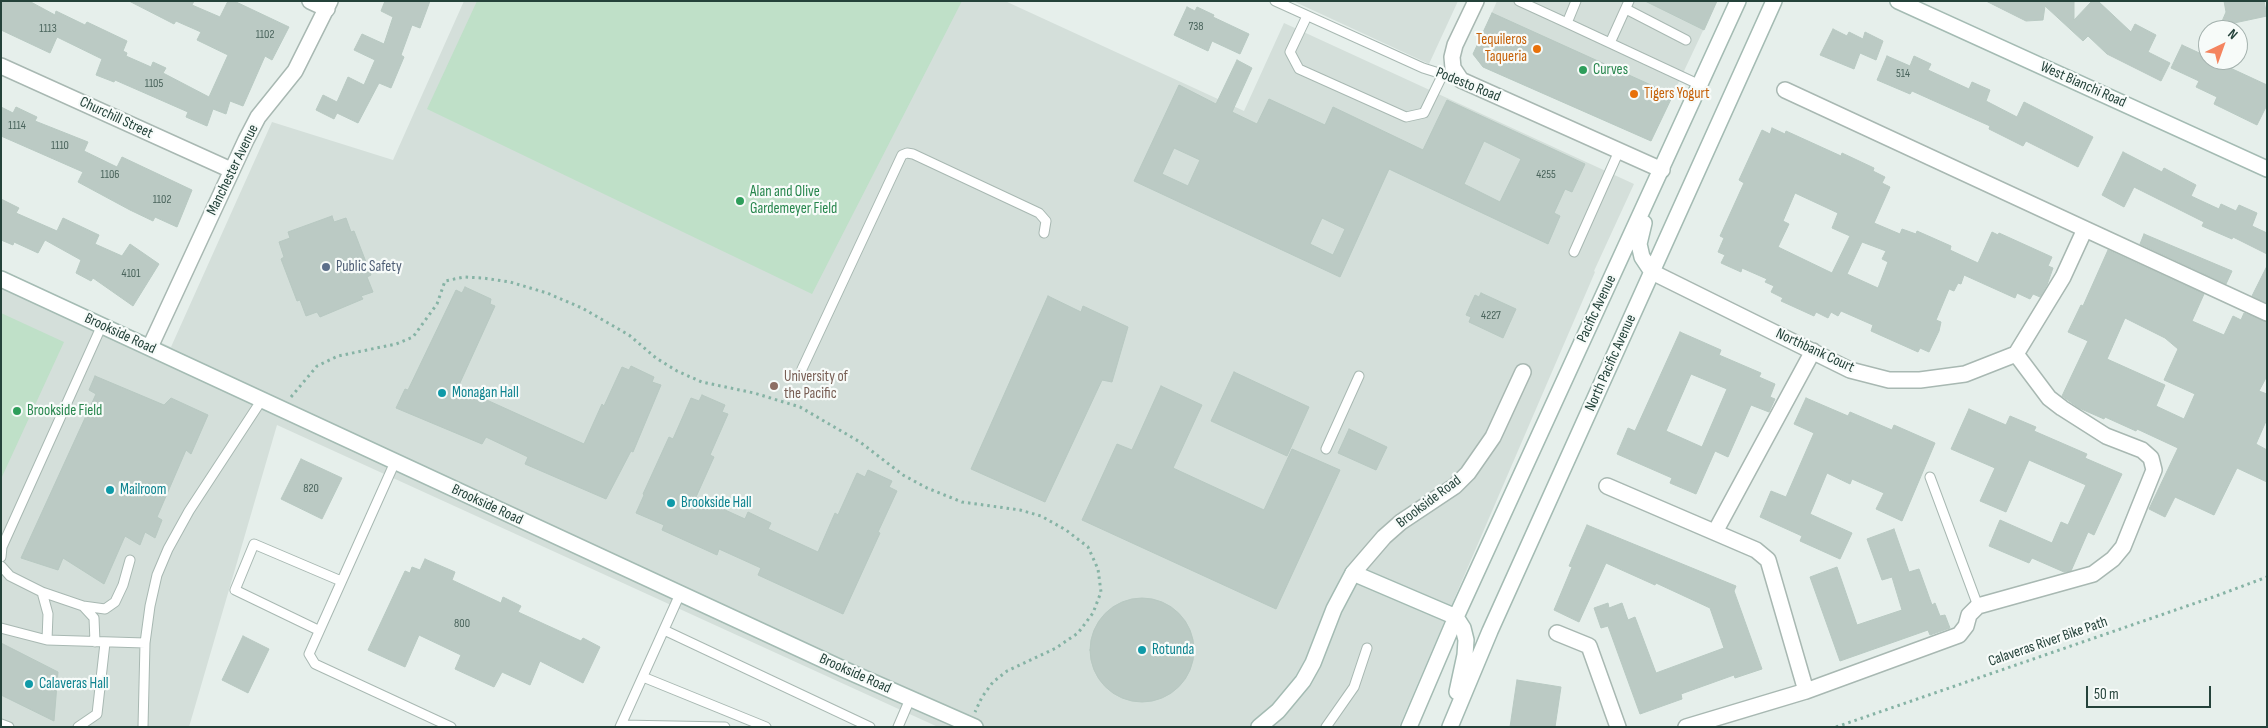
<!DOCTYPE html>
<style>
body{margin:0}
#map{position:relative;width:2268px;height:728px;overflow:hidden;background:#e6efeb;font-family:"Sofia Sans Condensed",sans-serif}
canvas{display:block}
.frame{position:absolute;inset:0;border:2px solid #24423a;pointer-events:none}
.north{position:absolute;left:2198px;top:20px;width:50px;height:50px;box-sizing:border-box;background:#f7fbf9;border:1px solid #a3b1ad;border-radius:50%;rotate:42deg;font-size:14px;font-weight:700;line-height:20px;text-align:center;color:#24423a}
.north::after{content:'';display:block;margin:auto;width:18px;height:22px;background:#f4845f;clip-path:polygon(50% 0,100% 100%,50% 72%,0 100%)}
.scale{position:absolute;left:2086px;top:686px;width:125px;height:22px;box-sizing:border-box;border:2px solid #24423a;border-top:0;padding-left:6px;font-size:15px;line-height:18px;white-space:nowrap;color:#24423a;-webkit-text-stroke:4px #f7fbf9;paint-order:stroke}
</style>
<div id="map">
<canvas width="2268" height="728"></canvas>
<div class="frame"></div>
<div class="north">N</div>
<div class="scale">50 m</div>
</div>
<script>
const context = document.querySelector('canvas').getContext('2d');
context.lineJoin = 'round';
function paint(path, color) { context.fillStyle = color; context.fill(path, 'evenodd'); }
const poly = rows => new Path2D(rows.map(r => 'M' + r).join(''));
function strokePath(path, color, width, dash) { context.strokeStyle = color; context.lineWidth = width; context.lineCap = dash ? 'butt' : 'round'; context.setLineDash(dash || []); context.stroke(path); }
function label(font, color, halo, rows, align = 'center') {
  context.font = font + ' "Sofia Sans Condensed",sans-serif'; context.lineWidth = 4.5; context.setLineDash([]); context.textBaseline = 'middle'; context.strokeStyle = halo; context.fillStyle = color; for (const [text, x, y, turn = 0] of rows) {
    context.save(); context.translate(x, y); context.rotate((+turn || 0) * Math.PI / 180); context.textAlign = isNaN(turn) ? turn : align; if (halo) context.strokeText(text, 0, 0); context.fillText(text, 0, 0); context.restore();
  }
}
const built = poly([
 [464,1,1005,1,1244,111,1284,23,1634,184,1594,271,1595,272,1399,727,938,727,277,425,189,727,1,727,1,272,171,347,272,122,393,160],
 [1293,1,1458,1,1429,64],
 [1497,1,1717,1,1651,141,1483,67,1473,55]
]);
const green = poly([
 [477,1,962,1,812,294,427,109],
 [1,313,64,342,1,479]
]);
const building = poly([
 [1,1,29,1,55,15,56,11,85,25,87,22,127,41,123,51,127,53,126,56,151,67,153,62,166,68,163,73,209,97,228,55,197,40,201,32,176,21,174,24,129,1,194,1,192,5,220,17,228,1,234,1,289,27,272,60,265,56,243,106,230,101,226,114,213,109,207,126,186,117,188,112,115,80,114,82,96,75,102,59,57,37,50,53,1,30,1,1],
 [385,1,430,1,420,28,412,25,401,55,404,57,391,88,379,83,358,123,337,113,334,119,316,110,323,95,337,102,348,77,364,85,375,60,354,50,362,34,384,44,393,17,381,11,385,1],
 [1645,1,1717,1,1704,30,1645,1],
 [1986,1,2074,1,2074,20,2092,1,2098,1,2131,32,2135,24,2156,35,2148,52,2170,63,2161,81,2107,54,2088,36,2083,41,2045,6,2043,20,2026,21,1986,1],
 [2224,1,2264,1,2267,16,2220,26,2226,12,2224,1],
 [1187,7,1195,11,1197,7,1214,15,1213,17,1249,34,1240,54,1212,41,1208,51,1174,35,1187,7],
 [1492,13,1673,95,1651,141,1483,67,1473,54,1492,13],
 [1833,29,1847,36,1849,32,1863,39,1865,32,1883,41,1876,60,1860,53,1854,69,1820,55,1833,29],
 [2182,45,2208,57,2208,60,2229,60,2226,66,2267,85,2267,105,2257,125,2214,104,2217,97,2196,87,2199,81,2171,68,2182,45],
 [1887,56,1910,66,1914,56,1931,64,1928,70,1969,89,1972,82,1990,90,1986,101,2017,117,2024,102,2093,137,2078,167,2026,141,2023,146,1989,129,1990,126,1912,91,1910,94,1877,80,1887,56],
 [1237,60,1252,68,1232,112,1257,124,1269,99,1325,125,1333,107,1423,150,1447,100,1585,164,1572,192,1565,189,1554,213,1560,216,1548,244,1389,169,1340,277,1134,181,1179,85,1216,104,1237,60],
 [1484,141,1521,159,1500,202,1464,184,1484,141],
 [1174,148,1200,160,1188,186,1162,174,1174,148],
 [1322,218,1345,229,1333,255,1310,244,1322,218],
 [1,107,13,113,16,107,37,117,35,121,88,142,84,151,117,167,122,157,192,190,177,227,155,217,153,221,130,210,78,182,83,172,1,136,1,107],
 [1772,128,1785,134,1786,131,1841,156,1842,153,1874,168,1873,171,1885,177,1882,183,1890,187,1874,223,1900,234,1902,229,1916,234,1917,231,1951,246,1950,250,1978,263,1992,232,1998,235,1999,233,2052,257,2048,266,2053,268,2047,285,2040,297,2033,294,2030,299,2017,293,2015,298,1964,275,1961,284,1958,283,1954,291,1949,289,1936,320,1941,322,1939,331,1929,352,1920,348,1918,352,1871,331,1873,325,1841,311,1838,316,1831,312,1828,318,1816,312,1814,316,1781,301,1783,298,1771,292,1774,286,1765,282,1767,279,1742,268,1741,272,1721,263,1725,255,1718,252,1724,238,1720,236,1744,183,1739,180,1762,130,1770,134,1772,128],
 [1795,193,1838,213,1832,228,1850,236,1832,273,1778,247,1789,224,1783,221,1795,193],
 [1862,242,1886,251,1882,259,1888,262,1878,288,1847,274,1862,242],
 [2123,152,2162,172,2164,168,2196,185,2191,196,2219,209,2221,204,2236,211,2239,205,2257,213,2252,226,2267,233,2267,254,2233,237,2232,239,2202,226,2204,222,2134,187,2124,207,2102,195,2123,152],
 [1,199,19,208,16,213,57,231,63,218,99,235,95,244,122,256,130,244,159,264,133,306,93,278,91,281,76,273,81,260,45,240,38,253,14,242,13,245,1,240,1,199],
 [332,216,334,222,346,218,351,232,354,231,371,275,367,277,373,292,361,296,363,299,320,317,317,312,306,316,300,300,297,301,281,259,284,257,279,242,290,238,288,232,332,216],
 [2144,234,2232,271,2226,284,2140,244,2144,234],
 [2108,250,2204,294,2192,321,2224,335,2233,316,2241,320,2244,313,2267,322,2267,376,2259,391,2267,394,2267,419,2256,444,2267,450,2267,482,2237,468,2214,515,2175,497,2165,517,2149,509,2178,448,2137,429,2136,431,2105,417,2104,419,2079,408,2062,396,2088,341,2068,332,2081,305,2083,306,2108,250],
 [2125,318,2165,338,2178,349,2164,380,2195,394,2184,419,2156,406,2165,385,2107,359,2125,318],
 [2267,266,2267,303,2252,296,2267,266],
 [465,287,491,299,490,304,495,306,459,385,469,392,584,444,602,404,604,406,622,367,629,370,631,366,654,377,652,382,661,385,633,452,631,451,606,499,525,464,528,457,486,437,482,444,396,408,405,389,408,390,456,290,462,293,465,287],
 [1481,293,1516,309,1503,338,1469,322,1471,317,1466,315,1475,295,1479,297,1481,293],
 [1048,296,1081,312,1083,306,1128,327,1112,382,1102,380,1045,502,971,469,1048,296],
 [1680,332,1721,350,1719,355,1761,373,1759,377,1775,384,1770,397,1775,399,1769,412,1751,405,1728,457,1715,451,1696,494,1670,483,1672,478,1617,454,1628,428,1635,431,1680,332],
 [1691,374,1727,389,1702,447,1666,431,1691,374],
 [1234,372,1309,407,1287,456,1211,421,1234,372],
 [95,376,164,405,171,398,208,415,191,454,186,450,157,517,162,520,155,538,145,532,140,545,125,536,104,584,63,558,58,570,21,558,96,394,89,390,95,376],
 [1161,386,1202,405,1173,468,1264,510,1292,449,1340,470,1276,609,1082,520,1117,444,1132,450,1161,386],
 [702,395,725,405,722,412,728,414,710,455,714,457,696,497,703,500,745,519,748,512,771,523,768,529,818,552,835,513,838,515,857,473,865,477,868,470,892,481,889,487,897,491,878,532,880,533,843,614,758,575,761,568,719,549,717,555,662,530,664,525,636,513,644,495,643,494,669,437,673,439,691,398,699,401,702,395],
 [1806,398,1848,416,1850,412,1892,430,1894,425,1935,443,1902,521,1876,509,1884,493,1852,479,1850,484,1827,473,1810,514,1852,533,1840,559,1800,541,1802,536,1760,517,1771,491,1786,497,1814,433,1794,424,1806,398],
 [1969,409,2006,425,2010,416,2036,427,2034,431,2087,454,2085,458,2122,474,2094,535,2088,532,2071,571,2064,572,2032,558,2029,563,1989,546,2000,520,2052,543,2061,522,2068,525,2086,485,2029,460,2006,512,1980,501,1995,468,1951,449,1969,409],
 [1349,429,1387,447,1376,470,1338,453,1349,429],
 [301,459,342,478,322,519,281,499,301,459],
 [1587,525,1736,586,1734,591,1762,669,1735,678,1734,675,1681,694,1682,699,1640,714,1608,626,1601,628,1594,608,1608,603,1609,608,1622,603,1628,620,1635,617,1656,673,1724,648,1710,608,1656,583,1655,585,1606,563,1579,622,1554,610,1572,567,1569,566,1587,525],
 [1894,529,1909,572,1919,569,1932,605,1935,603,1940,616,1945,615,1950,628,1930,635,1928,630,1840,661,1810,577,1837,567,1857,625,1902,610,1892,577,1882,580,1867,539,1894,529],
 [425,559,455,572,452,580,501,603,503,597,521,606,518,612,581,641,583,638,600,647,583,683,540,661,530,685,502,672,494,687,455,669,461,655,419,635,405,667,368,650,405,571,410,573,412,567,420,570,425,559],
 '1090 650a52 52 0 1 1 104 0a52 52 0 1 1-104 0Z',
 [243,636,269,649,248,693,222,680,243,636],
 [1,643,58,672,54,721,1,695,1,643],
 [1517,680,1561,687,1555,727,1510,727,1517,680]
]);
const path = poly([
 [291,397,317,366,338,356,396,344,413,337,437,304,445,281,464,277,483,278,510,282,547,293,582,308,629,335,656,358,677,371,702,382,754,393,800,407,860,442,903,475,927,488,962,502,1020,510,1041,516,1066,530,1088,547,1098,569,1101,592,1093,613,1078,633,1056,648,1007,671,993,682,982,697,975,712],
 [1836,727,2216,596,2267,577]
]);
const lane = poly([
 [1275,1,1423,68,1461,80],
 [1519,1,1567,23],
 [1576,1,1567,23,1700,85],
 [1626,9,1686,40],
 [1307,16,1290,52,1299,69,1406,117,1424,113,1443,74],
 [1610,43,1629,1],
 [1574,252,1619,151],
 [802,369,902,155,907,153,913,154,1039,213,1046,221,1044,233],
 [1326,449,1359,376],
 [395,462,309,654,315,664,451,727],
 [1930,477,1978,606],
 [1,557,2,547,102,325],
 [1,566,10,576,42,592,83,606,105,609,115,602,123,585,130,560],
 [42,592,48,614,47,640],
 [83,606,94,618,95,642],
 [1,628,47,640,145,643],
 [318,630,235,590,254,544,341,581],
 [664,630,870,727],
 [643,677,766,727],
 [1,724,9,727],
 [622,725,725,727],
 [78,727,97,714,105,643],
 [143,727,145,643,150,606,157,575,168,549,189,511,261,401],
 [620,727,680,594],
 [898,727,910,699],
 [1326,727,1354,687,1367,648]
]);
const street = poly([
 [310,1,327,9],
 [1476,1,1455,45,1452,57,1453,68,1461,80,1662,170],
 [1,66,231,170],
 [1785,90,2085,229],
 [1652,272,1850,370,1889,380,1920,380,1965,374,2016,354],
 [150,347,246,140,258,117,295,71,330,1],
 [2016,354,2063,277,2085,229,2267,313],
 [1607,486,1756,550,1768,560,1806,691],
 [1715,532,1813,351],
 [1353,573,1384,537,1401,522,1455,486,1468,473,1493,437,1523,372],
 [1557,633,1589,646,1618,727],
 [1686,727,1806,691,1959,635,1966,626,1969,615,1978,606,2093,574,2113,559,2123,547,2154,470,2151,458,2142,450,2106,436,2062,408,2049,398,2016,354]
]);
const secondary = poly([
 [1898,1,2267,169],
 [1644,223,1639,244,1642,257,1652,272],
 [1,279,843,669,975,727],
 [1456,617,1463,628,1466,640,1465,655,1457,692],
 [1259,727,1278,711,1303,681,1313,663,1334,609,1353,573,1456,617],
 [1409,727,1456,617,1738,1],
 [1450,727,1490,631,1774,1]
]);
const markers = [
 [1537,49,5,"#e8710a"],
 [1583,70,5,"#2e9e5b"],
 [1634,94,5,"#e8710a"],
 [740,201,5,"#2e9e5b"],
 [326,267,5,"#5c6f8a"],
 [774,386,5,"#8d6e63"],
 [442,393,5,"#0f9aa8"],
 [17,411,5,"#2e9e5b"],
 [110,490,5,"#0f9aa8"],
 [671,503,5,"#0f9aa8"],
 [1142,650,5,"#0f9aa8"],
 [29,684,5,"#0f9aa8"]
];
const numberNames = [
 ["738",1196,27],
 ["1113",48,29],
 ["1102",265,35],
 ["514",1903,74],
 ["1105",154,84],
 ["1114",17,126],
 ["1110",60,146],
 ["1106",110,175],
 ["4255",1546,175],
 ["1102",162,200],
 ["4101",131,274],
 ["4227",1491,316],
 ["820",311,489],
 ["800",462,624]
];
const foodNames = [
 ["Tequileros",1527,40],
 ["Taqueria",1527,57],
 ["Tigers Yogurt",1644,94,"left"]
];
const leisureNames = [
 ["Curves",1593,70],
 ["Alan and Olive",750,192],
 ["Gardemeyer Field",750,209],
 ["Brookside Field",27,411]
];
const streetNames = [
 ["Podesto Road",1468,85,22],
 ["West Bianchi Road",2083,85,24],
 ["Churchill Street",116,118,25],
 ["Manchester Avenue",233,170,-64],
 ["Pacific Avenue",1597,309,-65],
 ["Brookside Road",120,334,25],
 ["Northbank Court",1815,351,25],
 ["North Pacific Avenue",1611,363,-66],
 ["Brookside Road",1429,502,-37],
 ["Brookside Road",487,505,25],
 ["Calaveras River Bike Path",2048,642,-19],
 ["Brookside Road",855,674,24]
];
const serviceNames = [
 ["Public Safety",336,267]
];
const educationNames = [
 ["University of",784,377],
 ["the Pacific",784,394]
];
const cultureNames = [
 ["Monagan Hall",452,393],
 ["Mailroom",120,490],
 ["Brookside Hall",681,503],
 ["Rotunda",1152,650],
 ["Calaveras Hall",39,684]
];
paint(built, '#d4dfda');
paint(green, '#bfe0c8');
paint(building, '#bbcac4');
strokePath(building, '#b8c9c2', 1);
strokePath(lane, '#a8b8b2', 11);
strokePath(street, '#a8b8b2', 18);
strokePath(secondary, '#a4bbb3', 18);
strokePath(path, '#86b3a5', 3, [2.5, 4]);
strokePath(lane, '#fff', 9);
strokePath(street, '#fff', 15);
strokePath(secondary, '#fff', 15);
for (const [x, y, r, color] of markers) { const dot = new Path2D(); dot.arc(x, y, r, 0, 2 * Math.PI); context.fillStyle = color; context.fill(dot); strokePath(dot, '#f7fbf9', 2); }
label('12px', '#4a645c', null, numberNames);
label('15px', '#c56008', '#f7fbf9', foodNames, 'right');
label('15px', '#27864d', '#f7fbf9', leisureNames, 'left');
label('15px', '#24423a', '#f7fbf9', streetNames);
label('15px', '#4e5e75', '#f7fbf9', serviceNames, 'left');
label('15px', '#785e54', '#f7fbf9', educationNames, 'left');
label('15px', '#0d838f', '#f7fbf9', cultureNames, 'left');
</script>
